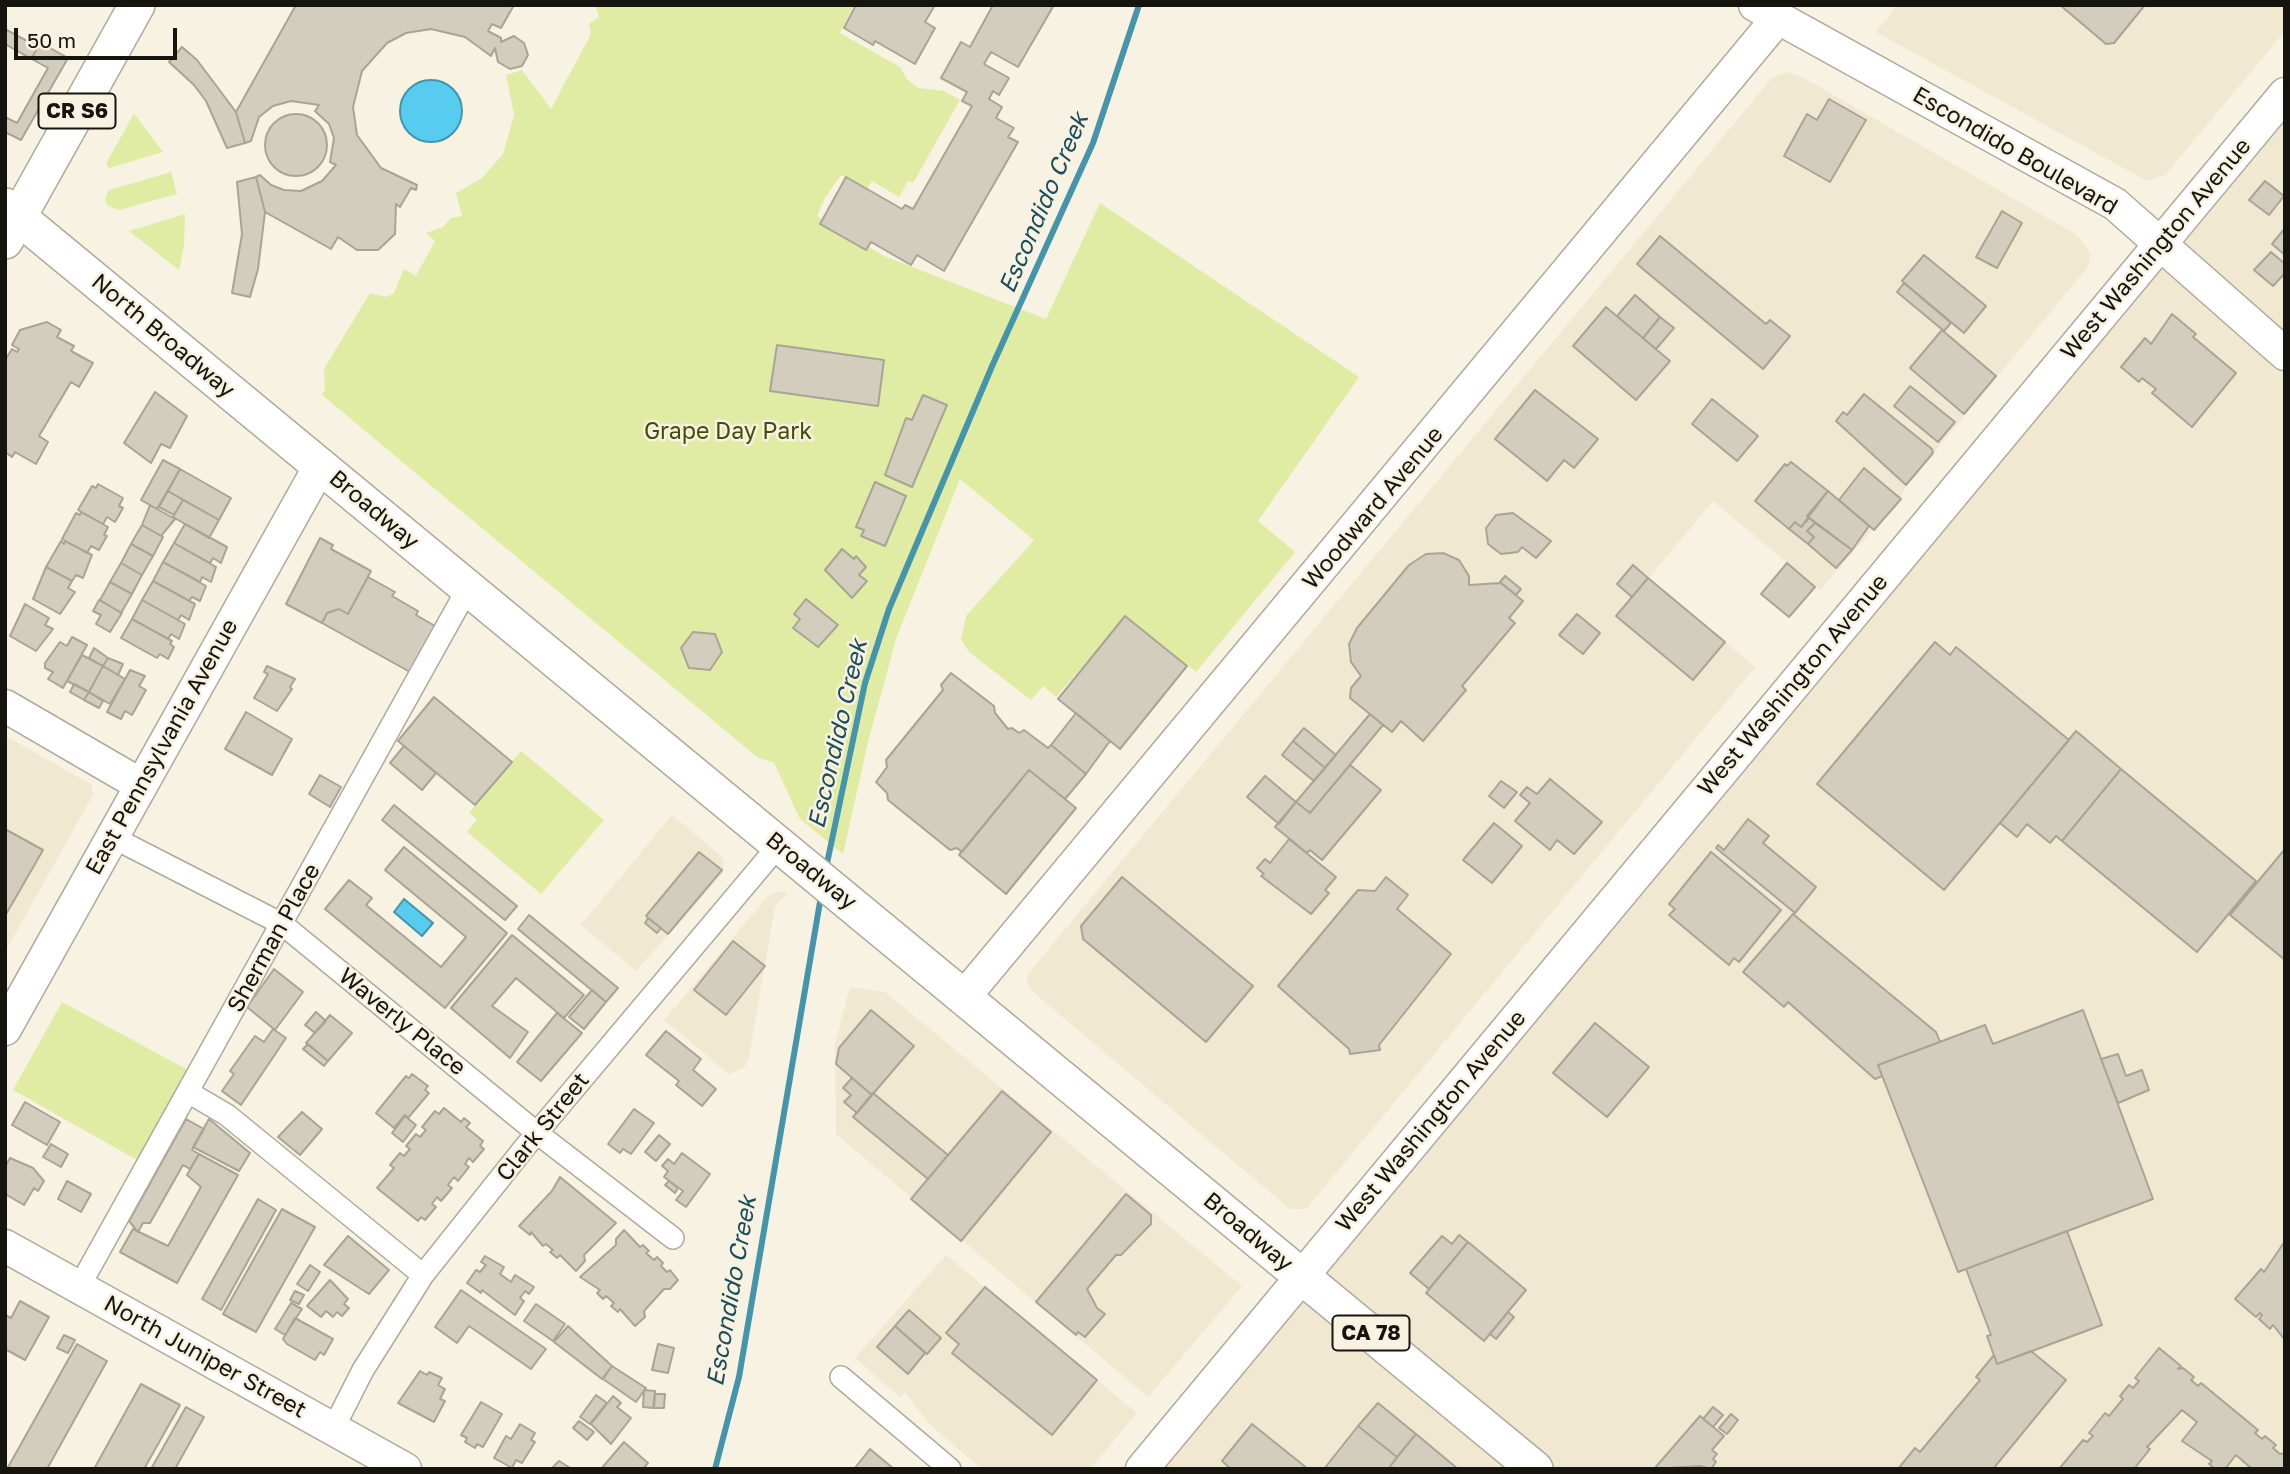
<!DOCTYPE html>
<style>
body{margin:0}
#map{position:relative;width:2290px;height:1474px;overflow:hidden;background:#f8f2e2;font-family:"Golos Text",sans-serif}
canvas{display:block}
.frame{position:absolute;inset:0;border:7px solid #16140f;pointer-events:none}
.scale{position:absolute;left:14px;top:28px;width:163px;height:32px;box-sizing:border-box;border:4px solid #16140f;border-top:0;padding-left:9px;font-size:21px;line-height:24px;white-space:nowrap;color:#16140f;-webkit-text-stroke:5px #f8f2e2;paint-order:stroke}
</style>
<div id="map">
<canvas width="2290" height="1474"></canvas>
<div class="frame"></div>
<div class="scale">50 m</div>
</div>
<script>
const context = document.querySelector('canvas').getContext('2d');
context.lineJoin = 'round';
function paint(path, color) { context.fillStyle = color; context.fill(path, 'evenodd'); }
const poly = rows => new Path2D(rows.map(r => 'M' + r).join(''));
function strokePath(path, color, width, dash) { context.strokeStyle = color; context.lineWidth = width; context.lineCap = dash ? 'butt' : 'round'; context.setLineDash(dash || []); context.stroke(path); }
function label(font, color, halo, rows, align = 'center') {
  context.font = font + ' "Golos Text",sans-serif'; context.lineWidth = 5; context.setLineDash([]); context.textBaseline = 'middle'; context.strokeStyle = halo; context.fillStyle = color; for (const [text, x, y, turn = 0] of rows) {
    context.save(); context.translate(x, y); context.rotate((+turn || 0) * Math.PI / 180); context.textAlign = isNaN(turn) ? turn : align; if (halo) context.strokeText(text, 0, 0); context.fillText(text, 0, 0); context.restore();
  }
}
const built = poly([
 [1897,5,2285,5,2285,31,2165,175,2147,181,1876,32],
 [1787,72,1802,77,2077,235,2090,253,2088,267,1907,485,1900,498,1820,590,1713,501,1649,578,1755,667,1306,1209,1290,1209,1033,992,1028,986,1027,975,1772,78],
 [2285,94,2285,1469,1142,1469],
 [5,736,91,784,93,795,5,952],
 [672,815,720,855,724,860,723,873,636,971,581,925],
 [780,891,788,893,775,906,749,1057,744,1068,729,1074,664,1020,768,896],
 [850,987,885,992,1242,1286,1148,1397,836,1134,835,1044],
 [946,1255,1137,1413,1090,1469,982,1469,929,1424,905,1392,900,1397,855,1358]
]);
const green = poly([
 [595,5,854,5,840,33,900,67,907,79,918,88,944,91,960,100,913,183,908,181,899,197,872,181,867,189,841,175,825,198,817,216,884,256,1046,319,1100,203,1359,377,1258,521,1295,552,1196,672,1126,616,1056,697,1043,686,1031,700,969,652,961,639,966,616,1034,540,960,479,896,639,868,742,843,854,800,819,774,763,757,757,322,395,325,389,324,369,370,293,386,297,394,293,404,269,416,276,435,241,426,233,443,227,451,218,462,216,456,193,482,178,503,154,514,115,506,75,522,70,551,109,591,34,589,24,599,17],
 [134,113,163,152,109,168,106,164],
 [171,172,177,194,119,210,107,205,105,199,109,190],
 [185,214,184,246,179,270,129,231],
 [521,751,604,820,541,894,467,832,477,819,469,813],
 [62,1002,188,1070,137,1160,13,1090]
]);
const water = poly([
 '400 111a31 31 0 1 1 62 0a31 31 0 1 1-62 0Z',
 [404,899,433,923,422,936,394,912,404,899]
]);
const stream = poly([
 [826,868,865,683,889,609,993,364,1093,143,1139,5],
 [715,1469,739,1377,821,896]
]);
const building = poly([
 [296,5,514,5,501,28,492,24,488,31,501,38,501,42,514,36,524,43,528,55,522,66,510,69,498,62,495,48,491,56,465,37,431,29,406,33,387,43,362,71,353,107,357,135,381,168,417,185,416,190,411,188,400,207,396,204,395,234,378,250,357,250,338,237,331,249,265,212,256,177,260,175,271,185,284,190,301,191,322,181,336,165,330,162,334,138,329,124,315,111,319,105,291,101,273,106,259,117,251,141,245,143,236,112,296,5],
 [856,5,935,5,925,22,935,28,915,64,875,41,873,45,844,28,856,5],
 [993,5,1054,5,1018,67,991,52,984,64,1009,78,999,95,993,91,989,99,1002,107,996,118,1014,128,1008,137,1018,142,944,271,917,255,911,265,871,242,866,250,820,224,846,177,902,209,905,205,913,209,972,106,962,101,967,92,941,78,961,42,970,47,993,5],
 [2060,5,2145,5,2114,43,2106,44,2060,5],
 [5,29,38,47,31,59,5,44,5,29],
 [34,39,68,58,21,140,5,132,5,44,31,59,38,47,31,44,34,39],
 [5,44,48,68,17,123,5,117,5,44],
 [182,47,197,60,236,112,245,143,227,148,206,101,194,85,169,62,182,47],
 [1829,99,1866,120,1830,182,1784,156,1807,114,1817,120,1829,99],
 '265 145a31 31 0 1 1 62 0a31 31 0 1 1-62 0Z',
 [256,177,265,212,258,269,250,297,232,293,242,234,237,182,256,177],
 [2265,181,2284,196,2269,215,2249,200,2265,181],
 [2002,211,2022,223,1997,268,1976,257,2002,211],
 [2285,228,2285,255,2272,244,2285,228],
 [1660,236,1766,324,1770,320,1790,336,1763,369,1637,264,1660,236],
 [2271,252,2285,264,2285,273,2273,286,2254,270,2271,252],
 [1924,255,1986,306,1964,333,1902,281,1924,255],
 [1904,283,1951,323,1944,331,1897,292,1904,283],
 [1635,295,1660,317,1643,338,1617,316,1635,295],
 [1606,307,1670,361,1636,400,1573,346,1606,307],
 [2172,314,2196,334,2193,337,2236,373,2192,427,2152,393,2156,389,2142,378,2139,382,2121,367,2145,338,2151,344,2172,314],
 [1660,317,1674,328,1656,349,1643,338,1660,317],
 [47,322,61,330,57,337,74,346,71,351,93,363,79,387,71,382,39,436,48,442,36,464,15,452,12,457,5,452,5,360,12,349,17,352,19,349,12,345,20,330,47,322],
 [1942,330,1996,376,1964,414,1910,368,1942,330],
 [777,345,884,360,878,406,770,391,777,345],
 [1910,386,1955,422,1938,442,1894,406,1910,386],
 [1535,390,1598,439,1574,468,1564,460,1547,481,1495,439,1535,390],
 [155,392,187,416,170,448,161,444,151,463,124,443,155,392],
 [1864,394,1932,449,1933,453,1906,485,1836,421,1843,412,1847,415,1864,394],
 [923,395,947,405,912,487,885,475,906,418,912,420,923,395],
 [1712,399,1758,436,1737,461,1692,424,1712,399],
 [163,460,180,469,157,509,141,500,163,460],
 [1791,462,1828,491,1801,527,1795,522,1789,529,1755,501,1785,464,1787,466,1791,462],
 [1864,468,1901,499,1874,530,1839,500,1864,468],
 [180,469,231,498,219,520,168,491,180,469],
 [875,482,906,496,885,546,861,536,864,530,856,527,875,482],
 [98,484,123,498,119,506,123,508,115,522,107,517,103,524,78,510,92,486,96,488,98,484],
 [168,491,183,500,174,515,159,507,168,491],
 [1828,491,1869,526,1852,550,1807,516,1828,491],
 [183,500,219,520,209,538,173,517,183,500],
 [150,505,175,519,161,536,142,525,150,505],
 [81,512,108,527,104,535,107,536,99,550,91,546,87,553,62,539,76,513,80,515,81,512],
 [1513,513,1551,541,1536,558,1522,547,1518,552,1501,554,1488,544,1486,528,1496,515,1513,513],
 [1809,518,1815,523,1807,531,1814,537,1808,544,1789,529,1795,522,1801,527,1809,518],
 [1815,523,1852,550,1836,568,1808,544,1814,537,1807,531,1815,523],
 [185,524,227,547,221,563,213,558,210,563,174,543,185,524],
 [142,525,163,537,153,556,131,544,142,525],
 [320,538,333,545,331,549,371,571,348,614,339,609,327,613,322,623,286,604,320,538],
 [61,541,64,544,65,541,92,555,83,578,76,575,72,581,46,567,61,541],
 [174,543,216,567,211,582,202,577,200,582,163,562,174,543],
 [131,544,153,556,142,575,121,563,131,544],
 [842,549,854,559,856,556,866,567,859,575,867,581,852,598,825,570,842,549],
 [1443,553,1459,560,1469,576,1469,585,1501,583,1523,601,1509,618,1515,623,1462,686,1466,690,1423,741,1401,721,1392,732,1350,698,1351,688,1361,676,1351,662,1349,644,1357,628,1409,565,1426,554,1443,553],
 [163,562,206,586,200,601,192,597,189,601,153,581,163,562],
 [121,563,142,575,132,594,110,582,121,563],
 [1787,563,1815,587,1789,617,1761,594,1787,563],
 [1633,565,1648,578,1632,597,1617,584,1633,565],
 [46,567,72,581,68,588,75,592,60,614,33,599,46,567],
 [1505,576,1521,589,1516,595,1500,582,1505,576],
 [368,577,395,592,392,596,418,611,416,615,435,626,410,672,322,623,327,613,339,609,348,614,368,577],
 [1648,578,1725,642,1693,680,1616,616,1648,578],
 [153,581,195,604,189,620,181,615,178,620,142,600,153,581],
 [110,582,132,594,121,613,100,600,110,582],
 [806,599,838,625,818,647,793,628,800,619,794,614,806,599],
 [99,600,122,613,110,632,96,624,101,615,93,611,99,600],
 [142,600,185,624,179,639,171,634,168,639,132,619,142,600],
 [25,604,49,618,45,625,53,629,36,651,10,636,25,604],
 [1577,614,1600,633,1583,654,1559,635,1577,614],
 [1125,616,1187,666,1120,749,1058,699,1125,616],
 [132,619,172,641,170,644,174,647,168,659,160,654,157,658,121,638,132,619],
 [693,632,715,634,722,652,710,670,689,668,681,648,693,632],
 [72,637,87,645,63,688,48,679,53,672,45,668,45,663,60,642,67,646,72,637],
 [1935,642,1950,655,1956,647,2069,740,1944,890,1817,784,1935,642],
 [94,648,108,658,103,666,89,658,94,648],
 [82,655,103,666,89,692,67,681,82,655],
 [108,658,123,664,118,675,103,666,108,658],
 [103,666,125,679,110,704,89,692,103,666],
 [267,666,295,679,290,687,292,689,277,711,254,698,268,674,264,672,267,666],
 [130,670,145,676,139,686,146,690,132,715,125,711,121,719,107,712,130,670],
 [951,673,994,706,995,713,1008,729,1012,728,1019,733,1024,730,1048,748,1051,745,1086,774,1065,799,1029,770,962,852,957,848,950,850,888,800,887,793,876,782,887,767,886,760,943,690,941,685,951,673],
 [74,684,89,692,84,700,70,692,74,684],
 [89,692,103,701,99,708,84,700,89,692],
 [434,697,512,762,475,805,398,741,434,697],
 [246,712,292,739,272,775,225,749,246,712],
 [1076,713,1110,741,1086,774,1051,745,1076,713],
 [1370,714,1383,725,1310,813,1296,802,1370,714],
 [1304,728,1336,755,1325,768,1293,741,1304,728],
 [2076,731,2121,769,2062,841,2056,836,2050,843,2027,824,2017,837,2000,823,2076,731],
 [1293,741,1325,768,1314,781,1282,755,1293,741],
 [404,746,436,773,422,790,390,763,404,746],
 [1350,765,1381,790,1322,860,1310,850,1307,853,1275,827,1296,802,1310,813,1350,765],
 [2121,769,2256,881,2197,952,2062,841,2121,769],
 [1029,770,1076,808,1006,894,959,855,1029,770],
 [320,775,341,787,330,807,309,794,320,775],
 [1265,776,1296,802,1279,824,1247,797,1265,776],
 [1550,779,1602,822,1574,854,1557,840,1550,850,1515,821,1530,803,1520,795,1527,787,1537,794,1550,779],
 [1501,781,1517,792,1504,808,1489,796,1501,781],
 [394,805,517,906,505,920,382,820,394,805],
 [1748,819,1769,836,1763,843,1816,887,1795,913,1716,848,1718,845,1724,850,1748,819],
 [1494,823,1522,846,1492,883,1463,860,1494,823],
 [5,829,43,850,5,916,5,829],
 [1289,839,1336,877,1325,890,1329,893,1311,914,1261,876,1264,874,1257,868,1265,859,1270,863,1289,839],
 [404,847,507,933,445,1008,325,909,349,880,372,898,366,905,441,967,466,937,385,870,404,847],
 [2285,849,2285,960,2230,915,2285,849],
 [699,852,722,870,668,934,646,916,699,852],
 [1711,852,1781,910,1739,962,1734,958,1729,965,1669,915,1675,909,1669,904,1711,852],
 [1122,877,1253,986,1206,1042,1083,939,1081,926,1122,877],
 [1386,877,1408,895,1397,909,1451,954,1379,1045,1380,1050,1350,1054,1349,1049,1278,986,1358,890,1375,891,1386,877],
 [1793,914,1936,1032,1940,1042,1878,1065,1882,1076,1875,1079,1788,1002,1784,1007,1743,972,1793,914],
 [529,915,618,988,606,1002,518,929,529,915],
 [648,918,661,928,657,933,645,923,648,918],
 [512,935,584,995,564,1018,516,978,492,1006,528,1032,510,1058,451,1008,512,935],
 [733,941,765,966,726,1015,694,990,733,941],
 [274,969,303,992,275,1030,247,1007,274,969],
 [592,990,606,1002,584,1029,569,1017,592,990],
 [871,1010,914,1046,872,1095,836,1064,839,1048,871,1010],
 [2083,1010,2153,1199,1958,1272,1878,1065,1985,1025,1993,1044,2083,1010],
 [316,1012,326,1021,315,1033,305,1025,316,1012],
 [557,1013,582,1033,541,1081,517,1062,557,1013],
 [330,1015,352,1033,328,1061,306,1043,330,1015],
 [1595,1023,1649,1067,1607,1117,1553,1073,1595,1023],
 [273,1029,286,1038,241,1105,222,1091,234,1074,230,1071,255,1036,264,1042,273,1029],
 [666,1031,701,1059,693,1070,716,1089,702,1106,676,1085,679,1081,646,1055,666,1031],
 [308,1044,328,1061,324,1066,303,1049,308,1044],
 [2118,1054,2126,1076,2142,1070,2149,1090,2118,1103,2101,1059,2118,1054],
 [412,1074,428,1086,425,1090,429,1093,408,1118,405,1115,394,1128,376,1113,406,1076,409,1078,412,1074],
 [852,1078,872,1095,857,1113,844,1102,851,1095,843,1088,852,1078],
 [1002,1091,1051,1132,961,1241,911,1199,1002,1091],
 [873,1093,948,1155,928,1179,853,1117,873,1093],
 [25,1102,60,1122,47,1145,12,1125,25,1102],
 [444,1108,461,1122,464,1118,470,1123,466,1127,483,1141,480,1146,484,1149,473,1162,469,1158,465,1164,469,1167,458,1181,454,1177,448,1185,452,1188,441,1201,437,1197,432,1204,436,1207,425,1220,421,1217,418,1221,377,1188,394,1168,390,1165,400,1153,404,1156,410,1149,406,1146,416,1134,420,1137,426,1130,422,1127,435,1111,439,1114,444,1108],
 [634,1109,654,1123,631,1154,623,1149,620,1153,608,1144,634,1109],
 [302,1112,322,1129,300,1155,278,1137,302,1112],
 [405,1116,416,1125,403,1142,392,1133,405,1116],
 [186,1119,204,1129,192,1150,199,1154,190,1169,183,1165,150,1223,143,1223,138,1232,129,1221,186,1119],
 [209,1119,250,1153,239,1171,193,1147,209,1119],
 [659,1135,670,1144,656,1161,645,1152,659,1135],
 [51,1144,68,1154,61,1167,43,1157,51,1144],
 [682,1153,710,1174,686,1207,676,1200,683,1191,664,1177,668,1171,662,1166,668,1159,674,1164,682,1153],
 [199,1154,238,1175,177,1283,120,1252,133,1229,168,1246,201,1187,187,1175,199,1154],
 [10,1158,33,1168,44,1181,38,1191,34,1188,24,1205,5,1194,5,1167,10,1158],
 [560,1177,616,1223,584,1255,585,1261,576,1271,560,1255,557,1258,550,1252,553,1250,546,1244,543,1246,531,1232,530,1235,519,1226,552,1191,560,1177],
 [67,1181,91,1194,81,1212,58,1199,67,1181],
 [669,1181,678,1188,675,1193,665,1185,669,1181],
 [1126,1194,1151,1215,1151,1224,1121,1255,1116,1255,1087,1289,1097,1308,1105,1314,1085,1337,1078,1332,1076,1335,1036,1302,1126,1194],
 [258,1199,276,1210,221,1310,202,1299,258,1199],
 [282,1209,315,1227,256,1332,223,1314,282,1209],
 [624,1230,640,1247,643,1245,649,1251,646,1253,654,1260,657,1257,663,1263,661,1266,667,1272,670,1270,678,1280,670,1289,664,1289,644,1311,645,1317,635,1326,620,1309,618,1312,611,1306,614,1303,606,1296,603,1299,597,1293,600,1290,580,1277,616,1245,616,1239,624,1230],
 [2067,1231,2102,1325,1997,1364,1987,1336,1991,1335,1966,1269,2067,1231],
 [1459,1235,1468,1242,1429,1289,1410,1273,1442,1236,1452,1244,1459,1235],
 [348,1236,389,1270,369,1294,324,1265,348,1236],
 [2285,1241,2285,1340,2273,1325,2270,1329,2259,1319,2262,1315,2260,1313,2256,1317,2235,1299,2261,1269,2264,1272,2285,1241],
 [1468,1242,1526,1290,1484,1341,1426,1293,1468,1242],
 [485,1256,504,1267,500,1274,511,1282,515,1275,534,1287,529,1294,525,1291,520,1298,524,1301,515,1315,482,1290,481,1293,467,1283,476,1270,480,1272,486,1265,481,1262,485,1256],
 [310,1265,320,1272,308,1291,297,1284,310,1265],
 [330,1280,348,1299,344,1304,349,1308,342,1316,337,1312,333,1317,326,1311,321,1317,307,1306,330,1280],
 [985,1287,1097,1380,1052,1435,952,1353,959,1344,946,1333,985,1287],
 [461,1290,546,1349,531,1369,469,1326,457,1343,435,1327,461,1290],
 [295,1291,304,1295,299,1304,290,1300,295,1291],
 [20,1301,49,1317,25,1360,5,1349,5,1315,11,1318,20,1301],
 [291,1303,302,1309,285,1335,275,1329,291,1303],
 [536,1304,565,1324,553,1341,524,1321,536,1304],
 [909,1310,941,1338,927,1354,895,1326,909,1310],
 [1508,1312,1514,1317,1496,1339,1490,1334,1508,1312],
 [295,1318,333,1339,324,1355,320,1352,315,1360,287,1344,283,1339,295,1318],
 [568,1326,612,1366,602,1379,554,1342,568,1326],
 [895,1326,925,1353,908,1374,877,1347,895,1326],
 [64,1335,75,1340,68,1353,57,1348,64,1335],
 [77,1344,107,1361,47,1469,7,1469,77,1344],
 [658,1344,674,1348,668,1373,652,1370,658,1344],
 [2159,1348,2181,1366,2178,1369,2183,1368,2194,1377,2191,1380,2198,1386,2201,1383,2258,1430,2255,1433,2262,1439,2265,1436,2276,1445,2273,1448,2280,1454,2285,1453,2285,1469,2252,1469,2236,1455,2225,1469,2215,1469,2209,1464,2212,1461,2182,1441,2197,1422,2182,1410,2147,1447,2150,1449,2134,1469,2059,1469,2083,1440,2087,1442,2093,1436,2089,1433,2105,1413,2109,1416,2123,1399,2120,1396,2129,1385,2133,1388,2139,1381,2135,1378,2159,1348],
 [2031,1351,2066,1380,1993,1469,1898,1469,1915,1448,1920,1452,1980,1380,1976,1377,1994,1355,1997,1364,2031,1351],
 [612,1366,646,1388,636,1402,603,1379,612,1366],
 [420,1371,427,1375,429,1372,442,1378,438,1385,445,1389,440,1399,445,1401,434,1422,398,1403,420,1371],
 [141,1384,180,1405,144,1469,94,1469,141,1384],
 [644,1390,655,1391,653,1408,643,1407,644,1390],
 [655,1394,665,1394,664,1408,654,1408,655,1394],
 [596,1395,607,1403,590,1424,580,1417,596,1395],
 [613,1396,621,1403,617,1407,631,1418,611,1444,591,1424,613,1396],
 [481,1402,502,1414,483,1447,477,1444,475,1448,465,1442,467,1438,461,1435,481,1402],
 [1378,1403,1416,1434,1397,1457,1358,1426,1378,1403],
 [186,1407,204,1417,175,1469,151,1469,186,1407],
 [1713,1407,1723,1415,1713,1427,1703,1419,1713,1407],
 [1731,1414,1738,1420,1727,1434,1719,1428,1731,1414],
 [1700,1416,1724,1436,1712,1450,1717,1454,1713,1459,1716,1462,1711,1469,1700,1466,1654,1469,1700,1416],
 [579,1421,594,1432,587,1440,573,1428,579,1421],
 [520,1424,535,1433,531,1440,535,1442,522,1463,516,1460,512,1468,494,1458,506,1436,511,1439,520,1424],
 [1252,1424,1308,1469,1231,1469,1222,1461,1252,1424],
 [1358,1426,1397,1457,1388,1469,1324,1469,1358,1426],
 [1416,1434,1458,1469,1388,1469,1416,1434],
 [624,1442,648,1463,643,1469,601,1469,624,1442],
 [870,1449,894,1469,854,1469,870,1449],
 [559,1461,572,1469,551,1469,559,1461]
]);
const street = poly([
 [112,837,282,924,537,1133,673,1238],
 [188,1092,227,1115,423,1275],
 [79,1287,468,588],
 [841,1377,950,1469],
 [333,1429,363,1370,423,1275,525,1147,779,845]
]);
const secondary = poly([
 [1755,5,2115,204,2285,354],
 [5,706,141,785],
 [964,997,1778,18],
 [5,1029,320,466],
 [5,1246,405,1469],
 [1142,1469,2285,94]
]);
const primary = poly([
 [5,206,1535,1469],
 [5,241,137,5]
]);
const shields = [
 [77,111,77],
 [1371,1333,77]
];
const shieldNames = [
 ["CR S6",77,111],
 ["CA 78",1371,1333]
];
const streetNames = [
 ["Escondido Boulevard",2015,151,30],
 ["West Washington Avenue",2156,249,-50],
 ["North Broadway",163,336,40],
 ["Woodward Avenue",1373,508,-50],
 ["Broadway",374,510,40],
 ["West Washington Avenue",1793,685,-50],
 ["East Pennsylvania Avenue",162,747,-61],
 ["Broadway",811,871,39],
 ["Sherman Place",274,938,-61],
 ["Waverly Place",402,1022,39],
 ["West Washington Avenue",1431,1121,-50],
 ["Clark Street",543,1127,-51],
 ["Broadway",1248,1232,40],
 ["North Juniper Street",205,1357,29]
];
const parkNames = [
 ["Grape Day Park",728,432]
];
const waterNames = [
 ["Escondido Creek",1044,203,-67],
 ["Escondido Creek",838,734,-77],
 ["Escondido Creek",732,1291,-80]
];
paint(built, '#f0e8d0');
paint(green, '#e0eba3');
paint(water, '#57ccee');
strokePath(water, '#4495ab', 2);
strokePath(stream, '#4495ab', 6);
paint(building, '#d3cdbe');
strokePath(building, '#a9a495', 2);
strokePath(street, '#b0aa9b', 24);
strokePath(secondary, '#b0aa9b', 35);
strokePath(primary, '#b0aa9b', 38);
strokePath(street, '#fff', 21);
strokePath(secondary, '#fff', 32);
strokePath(primary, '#fff', 35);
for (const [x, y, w] of shields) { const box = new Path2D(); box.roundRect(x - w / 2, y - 17.5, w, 35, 5); context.fillStyle = '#f8f2e2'; context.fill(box); strokePath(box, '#16140f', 2); }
label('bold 21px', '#16140f', null, shieldNames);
label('23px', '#16140f', '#f8f2e2', streetNames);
label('23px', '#454c05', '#f8f2e2', parkNames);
label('italic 24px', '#1b4d5b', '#f8f2e2', waterNames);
</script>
